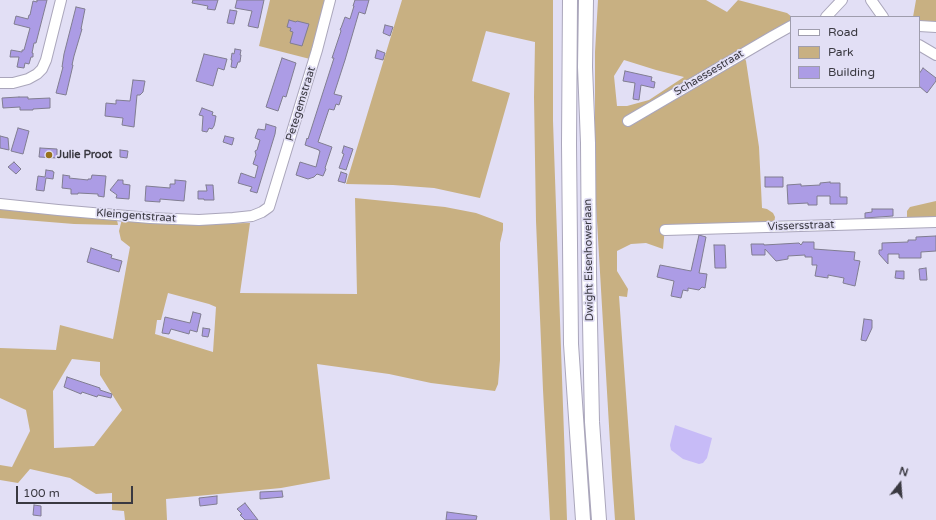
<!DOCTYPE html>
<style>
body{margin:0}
#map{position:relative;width:936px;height:520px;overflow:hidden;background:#e2dff5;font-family:"Varela Round",sans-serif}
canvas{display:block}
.legend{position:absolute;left:790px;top:16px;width:130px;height:72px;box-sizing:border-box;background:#e2dff5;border:1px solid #9f9dad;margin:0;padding:5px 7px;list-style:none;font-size:12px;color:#3a3941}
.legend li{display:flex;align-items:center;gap:8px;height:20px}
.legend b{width:20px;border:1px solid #9f9dad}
.north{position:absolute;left:880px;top:464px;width:40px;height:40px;-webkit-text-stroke:3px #e2dff5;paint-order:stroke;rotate:17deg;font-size:11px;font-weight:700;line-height:16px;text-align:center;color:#3a3941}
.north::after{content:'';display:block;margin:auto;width:14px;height:18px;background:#3a3941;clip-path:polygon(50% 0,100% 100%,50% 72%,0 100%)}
.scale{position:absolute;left:16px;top:486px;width:117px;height:18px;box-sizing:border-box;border:2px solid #3a3941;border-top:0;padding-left:5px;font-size:12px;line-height:14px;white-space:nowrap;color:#3a3941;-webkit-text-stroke:3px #e2dff5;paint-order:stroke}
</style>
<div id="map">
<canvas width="936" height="520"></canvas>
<ul class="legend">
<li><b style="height:5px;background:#fff"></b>Road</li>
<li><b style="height:11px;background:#c8b082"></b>Park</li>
<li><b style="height:11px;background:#ac9ce5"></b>Building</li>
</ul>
<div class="north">N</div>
<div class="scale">100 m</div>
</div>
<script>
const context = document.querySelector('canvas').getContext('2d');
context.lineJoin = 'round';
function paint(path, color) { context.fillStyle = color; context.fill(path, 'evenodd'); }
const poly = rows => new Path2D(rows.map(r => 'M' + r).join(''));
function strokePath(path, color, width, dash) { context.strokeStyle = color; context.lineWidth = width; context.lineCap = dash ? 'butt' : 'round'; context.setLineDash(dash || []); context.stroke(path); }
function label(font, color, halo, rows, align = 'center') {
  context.font = font + ' "Varela Round",sans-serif'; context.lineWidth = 3.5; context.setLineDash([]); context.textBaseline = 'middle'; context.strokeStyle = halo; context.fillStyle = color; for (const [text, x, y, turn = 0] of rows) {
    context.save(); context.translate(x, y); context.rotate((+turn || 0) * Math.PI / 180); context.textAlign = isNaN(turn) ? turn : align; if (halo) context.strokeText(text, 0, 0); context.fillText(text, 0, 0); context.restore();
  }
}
const green = poly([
 [270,0,325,0,310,59,259,46],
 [402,0,553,0,553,121,567,520,550,520,543,390,536,221,534,97,535,42,486,31,472,81,510,93,480,198,434,188,393,185,346,184],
 [598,0,706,0,727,12,738,0,787,13,792,17,791,17,791,21,741,50,746,61,759,147,762,208,767,209,773,213,775,217,774,224,665,227,663,249,646,243,631,244,617,251,617,271,628,289,627,297,619,296,635,520,615,520,612,477,595,187,595,52],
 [624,60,656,70,684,77,649,100,627,106,617,106,614,76],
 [916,0,936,0,936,25,919,24,919,17,913,17],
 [355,198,445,207,476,213,503,223,503,230,500,243,500,360,498,384,495,391,431,383,389,374,317,364,330,479,281,488,166,499,167,520,125,520,124,511,112,510,112,493,96,494,70,478,30,469,18,483,0,480,0,465,12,467,30,431,26,410,0,398,0,348,56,350,60,325,113,339,130,247,121,240,119,231,122,219,198,224,250,223,240,293,357,294],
 [168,293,209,304,216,307,213,352,155,334,157,320,161,320],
 [72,359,100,362,100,375,122,410,94,446,54,448,53,391],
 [936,201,936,218,907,219,907,211,910,207],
 [0,206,117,220,118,225,74,224,0,218]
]);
const water = poly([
 [675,425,712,438,707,458,703,463,699,464,683,459,671,450,670,445]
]);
const building = poly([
 [37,0,47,0,36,43,34,43,32,53,33,53,33,57,31,57,29,64,25,63,24,68,17,67,19,57,10,57,11,50,22,52,22,50,24,50,30,28,14,24,16,16,28,19,29,15,30,15,33,1,37,2,37,0],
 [193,0,218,0,215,10,207,9,208,6,192,3,193,0],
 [237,0,264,0,258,28,248,26,252,11,235,8,237,0],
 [355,0,369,0,365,14,359,12,345,60,334,94,342,96,339,105,336,104,334,110,329,109,318,142,332,147,325,168,326,169,323,176,317,174,314,177,308,179,296,175,300,162,316,167,320,151,319,151,319,150,305,145,307,138,308,139,334,58,332,58,341,31,340,29,341,28,345,17,350,19,354,6,353,6,355,0],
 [76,7,85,9,81,29,82,29,74,56,72,65,73,65,66,95,56,93,63,67,62,67,64,54,76,7],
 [230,10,237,11,234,24,227,23,230,10],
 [289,20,296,22,297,21,309,24,302,46,290,43,293,32,290,31,291,28,287,27,289,20],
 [385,25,393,27,390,36,383,33,385,25],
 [235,49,241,50,240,55,241,55,240,62,238,62,236,68,231,67,232,60,231,60,232,53,234,54,235,49],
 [377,50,385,53,383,60,375,58,377,50],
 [204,54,227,59,224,70,218,68,213,86,196,81,204,54],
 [282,58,296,63,286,97,283,96,278,111,266,107,282,58],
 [923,68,936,78,936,81,927,93,919,86,919,74,923,68],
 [625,71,652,77,651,81,655,82,654,88,641,85,639,100,633,99,635,83,623,81,625,71],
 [133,80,145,81,143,92,140,95,137,95,134,127,122,125,123,118,105,116,106,103,116,104,116,100,130,101,133,80],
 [19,97,28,97,28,99,50,98,50,108,33,109,33,110,20,110,20,107,3,108,2,98,19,97],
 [202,108,213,112,212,115,216,116,215,122,214,126,212,129,209,128,207,132,202,131,203,116,199,115,202,108],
 [266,124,276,127,275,134,257,193,250,191,252,187,238,183,241,173,255,178,258,166,253,164,256,155,255,151,257,150,260,140,255,138,258,129,265,130,266,124],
 [18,128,29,131,23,154,11,151,18,128],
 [0,136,8,138,9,150,0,148,0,136],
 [225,136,234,138,232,145,223,142,225,136],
 [344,146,353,149,346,170,339,168,344,154,342,153,344,146],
 [40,148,57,149,57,158,39,157,40,148],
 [120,150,128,151,127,158,120,157,120,150],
 [14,162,21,169,16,174,8,167,14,162],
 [46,170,53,171,53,172,54,172,53,179,46,178,44,191,36,190,38,176,45,177,46,170],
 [341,172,347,174,345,183,338,181,341,172],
 [63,175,70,176,69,178,88,180,88,179,91,179,92,175,106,176,104,197,98,196,98,194,78,193,78,194,71,194,71,189,62,188,63,175],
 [765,177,783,177,783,187,765,187,765,177],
 [118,180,123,180,123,184,130,185,129,199,116,198,117,195,110,190,118,180],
 [175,180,186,181,184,201,160,199,160,202,145,201,146,186,170,188,170,184,175,184,175,180],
 [830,182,830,183,840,183,840,197,847,197,847,204,830,204,830,196,817,196,817,205,808,205,808,203,788,204,787,185,801,184,801,186,820,185,820,183,830,182],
 [206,185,213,185,214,200,204,200,204,199,198,199,198,191,207,191,206,185],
 [872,209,893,209,893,216,865,218,865,213,872,212,872,209],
 [699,235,706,237,699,273,707,274,705,288,702,287,699,290,688,288,688,291,683,290,681,298,671,296,674,281,657,277,660,265,691,271,699,235],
 [936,236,936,251,921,252,921,258,899,258,899,254,888,254,888,264,879,254,879,250,882,250,882,243,908,242,908,240,916,240,916,237,936,236],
 [803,242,814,242,814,249,855,252,854,260,860,261,855,286,843,283,844,278,828,275,828,278,815,276,817,265,812,265,812,257,805,257,805,255,788,256,788,259,776,261,765,249,765,255,752,255,751,244,764,244,764,245,799,243,801,245,803,242],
 [714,245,725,245,726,268,715,268,714,245],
 [91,248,112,255,111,258,122,261,119,272,87,262,91,248],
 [926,268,927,280,920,280,919,269,926,268],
 [896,271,904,271,904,279,895,278,896,271],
 [193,312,201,314,197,332,190,330,189,334,171,329,169,334,162,333,165,317,190,323,193,312],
 [864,319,872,320,872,328,866,341,861,340,864,319],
 [203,328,210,329,208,337,202,336,203,328],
 [67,377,100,388,100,390,112,394,111,398,98,395,97,397,82,392,81,394,64,387,67,377],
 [282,491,283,497,260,499,260,492,282,491],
 [217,496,217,504,200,506,199,498,217,496],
 [245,503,258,520,245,520,240,515,242,514,237,509,245,503],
 [34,505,41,506,41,516,33,515,34,505],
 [447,512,477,516,476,520,446,520,447,512]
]);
const minor = poly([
 [871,0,883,17],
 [826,17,842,0],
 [919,26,936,27],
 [919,45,936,55],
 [0,83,13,83,28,79,37,74,42,69,46,60,61,0],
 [628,121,773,36,791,26],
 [0,204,58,210,150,218,199,220,233,218,252,216,262,212,269,207,317,50,330,0],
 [665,230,936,222]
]);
const highway = poly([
 [570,0,569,144,571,344,583,520],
 [586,0,585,67,588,143,589,272,592,422,599,520]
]);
const markers = [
 [49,155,4,"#97721c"]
];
const streetNames = [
 ["Schaessestraat",709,73,-31],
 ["Petegemstraat",301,104,-73],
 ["Kleingentstraat",136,216,4],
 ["Vissersstraat",801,226,-2],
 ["Dwight Eisenhowerlaan",589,260,-91]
];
const poiNames = [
 ["Julie Proot",57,155]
];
paint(green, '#c8b082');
paint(water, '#c7bbf7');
paint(building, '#ac9ce5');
strokePath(building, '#807d90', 1);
strokePath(minor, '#aaa6bb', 12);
strokePath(highway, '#aaa6bb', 16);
strokePath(minor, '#fff', 10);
strokePath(highway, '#fff', 14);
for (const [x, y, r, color] of markers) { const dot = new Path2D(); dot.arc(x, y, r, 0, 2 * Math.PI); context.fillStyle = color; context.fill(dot); strokePath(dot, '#e2dff5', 1.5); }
label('11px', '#3a3941', '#e2dff5', streetNames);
label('bold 11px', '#3a3941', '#e2dff5', poiNames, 'left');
</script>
